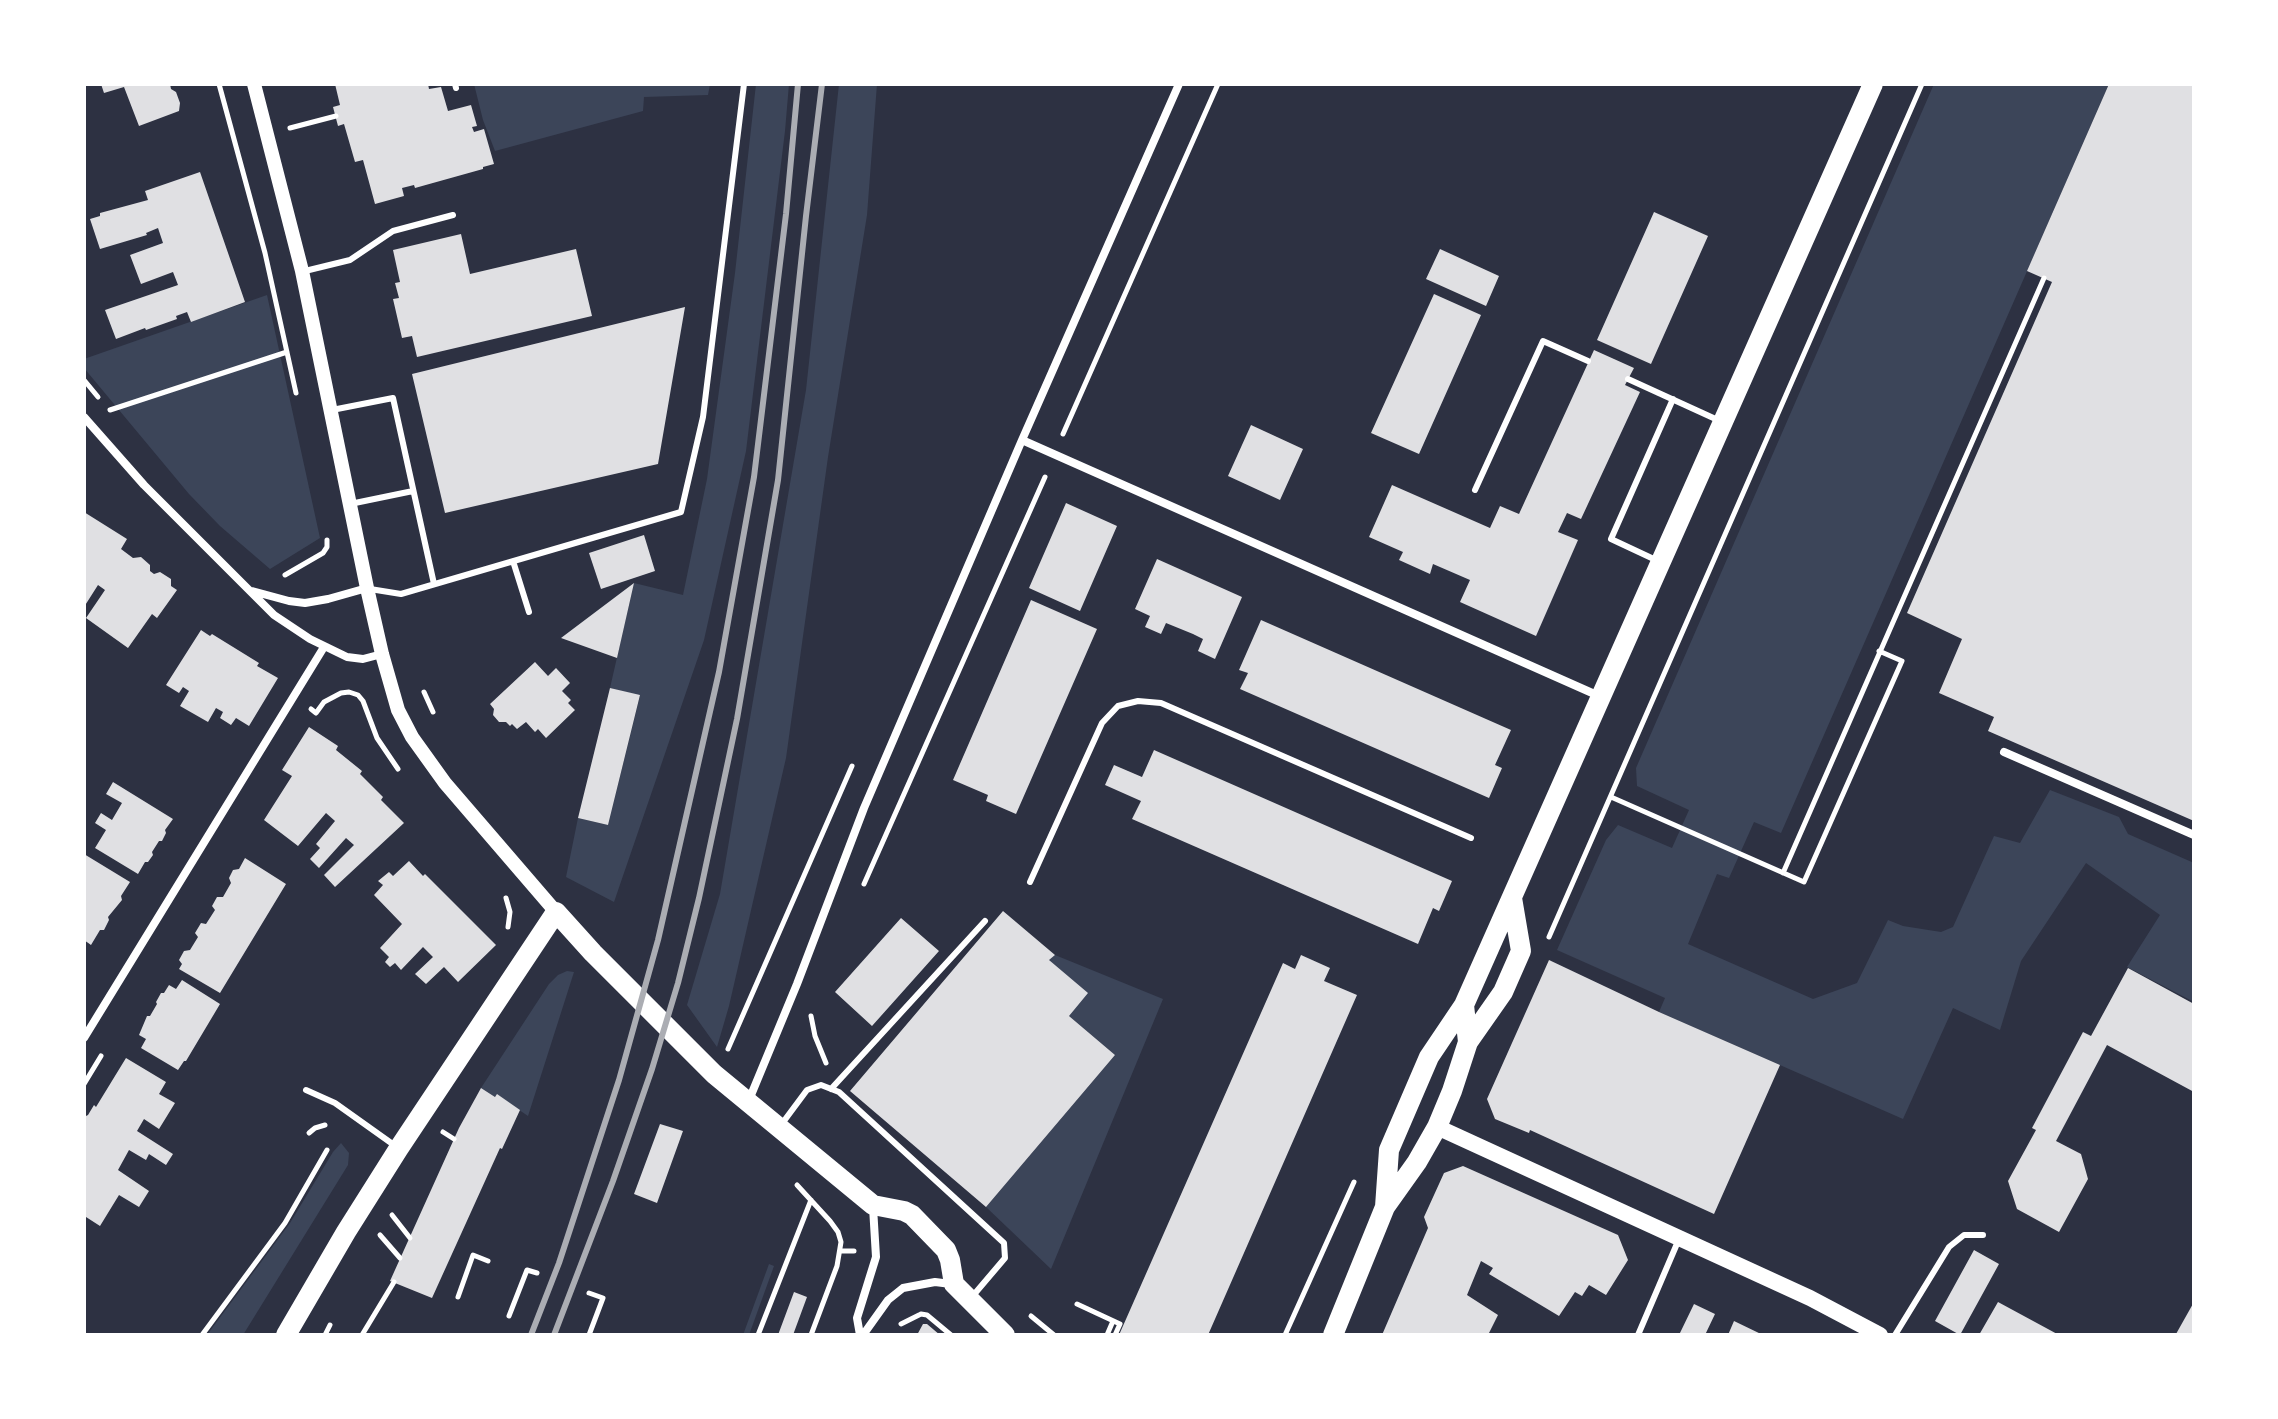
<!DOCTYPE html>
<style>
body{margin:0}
#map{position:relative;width:2278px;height:1419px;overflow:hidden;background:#2d3142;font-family:Overpass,sans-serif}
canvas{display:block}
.frame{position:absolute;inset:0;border:86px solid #fff;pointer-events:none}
</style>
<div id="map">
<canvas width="2278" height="1419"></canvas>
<div class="frame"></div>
</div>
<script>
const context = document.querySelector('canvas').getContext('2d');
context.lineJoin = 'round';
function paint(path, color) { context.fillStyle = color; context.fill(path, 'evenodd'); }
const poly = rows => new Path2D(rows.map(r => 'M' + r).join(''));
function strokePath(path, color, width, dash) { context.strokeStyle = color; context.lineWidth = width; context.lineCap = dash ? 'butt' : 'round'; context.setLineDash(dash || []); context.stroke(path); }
const green = poly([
 [474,84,710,84,708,95,644,97,643,111,495,151,483,120],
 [756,84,789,84,785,131,746,451,704,640,614,902,566,877,578,818,608,825,640,696,610,688,634,583,683,595,707,479,735,273],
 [839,84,877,84,867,215,828,457,786,758,729,1006,717,1047,687,1005,720,894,806,390],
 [1934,84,2109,84,1781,833,1754,822,1729,878,1717,874,1688,944,1813,999,1857,983,1888,920,1903,926,1941,932,1953,927,1994,836,2020,843,2050,790,2119,817,2128,834,2194,863,2194,1002,2127,967,2160,915,2086,863,2021,961,2000,1030,1953,1008,1903,1119,1659,1012,1665,998,1557,950,1606,840,1618,825,1672,848,1689,810,1637,786,1636,768],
 [267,295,320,538,270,569,220,526,189,494,84,368,84,359],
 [1055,955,1163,999,1051,1269,986,1207,1115,1055,1069,1016,1049,960],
 [567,971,574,972,528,1116,497,1095,495,1097,481,1088,549,984,558,975],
 [341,1143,349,1153,348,1165,243,1335,207,1335,290,1223,333,1152],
 [769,1264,774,1266,749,1335,743,1335]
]);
const building = poly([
 [101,84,170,84,171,89,176,92,180,103,179,111,139,126,124,87,104,93],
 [335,84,428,84,429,89,441,87,448,111,471,105,477,126,472,127,474,132,484,129,494,164,483,167,483,169,415,188,414,185,402,188,404,196,375,204,363,160,355,162,344,124,338,126,333,107,340,105],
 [2109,84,2194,84,2194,821,1988,731,1994,717,1939,693,1962,639,1907,613,2052,282,2027,271],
 [200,172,245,302,191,322,187,312,176,316,177,319,146,330,145,328,116,339,105,310,178,285,173,272,141,284,130,255,163,243,158,228,146,233,147,235,100,249,90,219,100,216,100,213,148,200,145,191],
 [1654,212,1708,236,1651,364,1597,340],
 [461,234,470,274,576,249,592,316,417,357,412,336,402,338,393,299,399,298,395,283,400,282,393,250],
 [1440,249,1499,276,1486,306,1426,279],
 [1434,294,1481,315,1419,454,1371,433],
 [685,307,658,464,445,513,412,374],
 [1594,350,1634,368,1625,385,1640,392,1581,519,1567,513,1558,532,1578,540,1536,636,1460,602,1470,580,1433,564,1430,574,1399,560,1403,552,1369,537,1392,485,1490,528,1500,506,1519,514],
 [1251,425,1303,449,1280,500,1228,476],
 [1066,503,1117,526,1080,611,1029,588],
 [84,512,127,539,121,549,133,558,141,557,150,565,150,571,154,574,160,572,171,579,171,586,177,590,157,618,152,614,128,648,86,618,105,590,98,585,84,607],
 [644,535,655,571,601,589,589,553],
 [1157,559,1242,597,1215,659,1198,651,1203,639,1193,634,1166,623,1161,634,1145,627,1150,616,1135,609],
 [634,583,617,658,561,638],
 [1031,600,1097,629,1016,814,986,801,988,795,953,780],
 [1261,620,1511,730,1495,765,1502,768,1489,798,1240,689,1248,673,1239,670],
 [201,630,210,636,212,634,259,663,257,666,278,678,249,726,236,718,231,725,220,718,223,712,216,708,208,722,180,706,189,691,183,687,179,693,166,685],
 [535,662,548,676,556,668,570,683,562,691,571,700,568,703,575,710,546,738,538,729,535,732,526,722,517,729,512,724,510,726,506,722,499,722,493,715,494,709,490,704],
 [610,688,640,695,608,825,578,818],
 [309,727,338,746,336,750,362,771,360,774,383,797,381,800,404,823,335,887,324,875,354,845,346,838,319,868,310,859,320,848,316,844,335,821,326,813,298,846,264,820,292,776,282,770],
 [1154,750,1452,881,1439,911,1433,908,1418,944,1132,819,1141,801,1105,785,1114,765,1142,777],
 [113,782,173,819,165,830,166,833,162,841,159,841,152,852,153,855,148,862,145,862,138,874,95,848,106,830,95,823,101,813,112,820,122,803,106,794],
 [84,854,130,882,121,896,122,900,108,917,109,920,104,930,100,930,91,945,84,940],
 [245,858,286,884,220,993,179,969,182,964,179,960,184,951,190,950,198,937,195,933,201,923,206,924,215,910,212,906,217,897,223,897,231,883,229,878,233,870,239,869],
 [409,861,423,876,425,874,496,945,458,982,444,967,426,984,415,974,433,957,423,947,401,970,395,963,390,967,385,962,389,957,380,948,402,924,374,895,383,885,378,881,389,872,393,876],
 [1003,911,1055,955,1049,960,1088,993,1069,1016,1115,1055,986,1207,850,1091],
 [901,918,939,951,872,1026,835,992],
 [1301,955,1330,968,1324,981,1357,995,1208,1335,1119,1335,1283,963,1295,969],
 [1549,960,1659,1012,1780,1065,1714,1214,1530,1130,1529,1133,1495,1119,1487,1099],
 [2128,968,2194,1004,2194,1092,2107,1045,2056,1141,2081,1154,2088,1179,2059,1232,2017,1209,2008,1181,2036,1130,2032,1128,2083,1032,2091,1036],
 [182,980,220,1004,186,1061,184,1061,178,1070,141,1048,146,1039,139,1035,147,1016,150,1016,157,1004,156,1002,161,993,164,993,169,985,176,989],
 [126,1058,166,1082,159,1094,175,1103,159,1129,144,1119,137,1131,173,1154,166,1165,149,1154,146,1160,129,1150,118,1170,149,1191,139,1207,119,1195,100,1226,86,1217,84,1220,84,1117,88,1115,94,1105,96,1107],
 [481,1088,495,1097,497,1094,520,1110,502,1149,500,1148,432,1298,390,1281,459,1128],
 [660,1124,683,1131,657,1203,634,1194],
 [1463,1166,1618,1235,1628,1260,1606,1295,1589,1285,1582,1296,1575,1292,1559,1316,1489,1274,1493,1268,1481,1261,1467,1295,1498,1315,1488,1335,1382,1335,1428,1228,1424,1217,1444,1173],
 [1974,1250,1999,1264,1960,1335,1935,1321],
 [794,1292,807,1297,793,1335,778,1335],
 [1998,1302,2059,1335,1979,1335],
 [2194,1302,2194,1335,2178,1335,2176,1334],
 [1694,1304,1715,1314,1705,1335,1679,1335],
 [1734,1321,1763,1335,1728,1335],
 [923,1324,927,1324,940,1335,917,1335]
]);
const path = poly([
 [219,84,265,253,296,393],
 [290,128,336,116],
 [84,380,98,397],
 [110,410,287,352],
 [1063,434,1218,84],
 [285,575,323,553,327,547,327,540],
 [424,692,433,712],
 [311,709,316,713,324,702,341,693,349,692,358,695,363,701,377,738,398,769],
 [1611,797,1804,882,1902,661,1879,651],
 [1783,873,2044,278],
 [864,884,1045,477],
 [506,898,510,912,508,927],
 [1549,937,1922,84],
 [811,1016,815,1036,826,1063],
 [728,1049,852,766],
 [84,1084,101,1056],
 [443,1132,454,1139],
 [309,1133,315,1128,325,1125],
 [797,1185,830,1221,838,1232,841,1242,837,1266,811,1335],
 [392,1215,410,1238],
 [380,1235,400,1258],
 [841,1251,854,1251],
 [458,1297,473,1255,488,1261],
 [1077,1304,1120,1324,1115,1335],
 [921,1314,927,1315,951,1335],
 [509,1316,527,1270,537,1273],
 [1031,1316,1054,1335],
 [901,1324,921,1314],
 [202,1335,285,1223,327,1150],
 [325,1335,330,1325],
 [362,1335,394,1282],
 [589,1335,603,1298,589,1293],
 [758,1335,811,1200],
 [1107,1335,1113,1321],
 [1285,1335,1354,1182]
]);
const service = poly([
 [455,84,456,88],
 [305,271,350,260,393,231,453,215],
 [1628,379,1720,421],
 [332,410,393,398,434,584],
 [1475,490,1543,341,1588,361],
 [350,504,413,491],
 [513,561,529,612],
 [1658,561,1611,539,1673,399],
 [370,589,401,594,681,512,703,417,744,84],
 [1030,882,1102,723,1118,706,1138,701,1161,703,1471,838],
 [831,1089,985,921],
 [306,1090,335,1103,394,1145],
 [781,1125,807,1090,821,1085,839,1092,1004,1243,1005,1258,971,1298],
 [1638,1335,1679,1239],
 [1895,1335,1949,1247,1964,1235,1983,1235]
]);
const minor = poly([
 [84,417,144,485,274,615,310,639,347,657,363,659,382,654],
 [1022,440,1599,696],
 [252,591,289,601,305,603,328,599,367,588],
 [2004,752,2194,835],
 [84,1038,324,647],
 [749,1100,797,984,864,808,1022,440,1179,84],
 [860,1335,857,1318,876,1257,873,1207],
 [863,1335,888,1300,903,1288,935,1282,951,1284]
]);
const tertiary = poly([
 [254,84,302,271,367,588,382,654,398,710,412,737,445,783,556,912]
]);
const secondary = poly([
 [1437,1127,1810,1298,1880,1335]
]);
const primary = poly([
 [1468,1042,1503,992,1521,951,1512,898],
 [1385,1207,1389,1150,1429,1057,1464,1005,1873,84],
 [286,1335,346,1232,399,1148,556,912,593,953,714,1074,873,1205,904,1211,912,1215,946,1250,950,1260,954,1284,1005,1335],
 [1333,1335,1385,1207,1417,1162,1437,1127,1452,1091,1468,1042,1464,1005]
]);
const rail = poly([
 [531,1335,559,1263,619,1080,658,940,719,672,754,477,786,214,798,84],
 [554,1335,613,1181,652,1069,678,983,699,898,737,719,778,480,806,216,822,84]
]);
paint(green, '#3c4559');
paint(building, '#e0e0e3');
strokePath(path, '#fff', 5);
strokePath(service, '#fff', 6);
strokePath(minor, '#fff', 8);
strokePath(tertiary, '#fff', 14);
strokePath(secondary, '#fff', 16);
strokePath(primary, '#fff', 20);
strokePath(rail, '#abadb3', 6);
</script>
